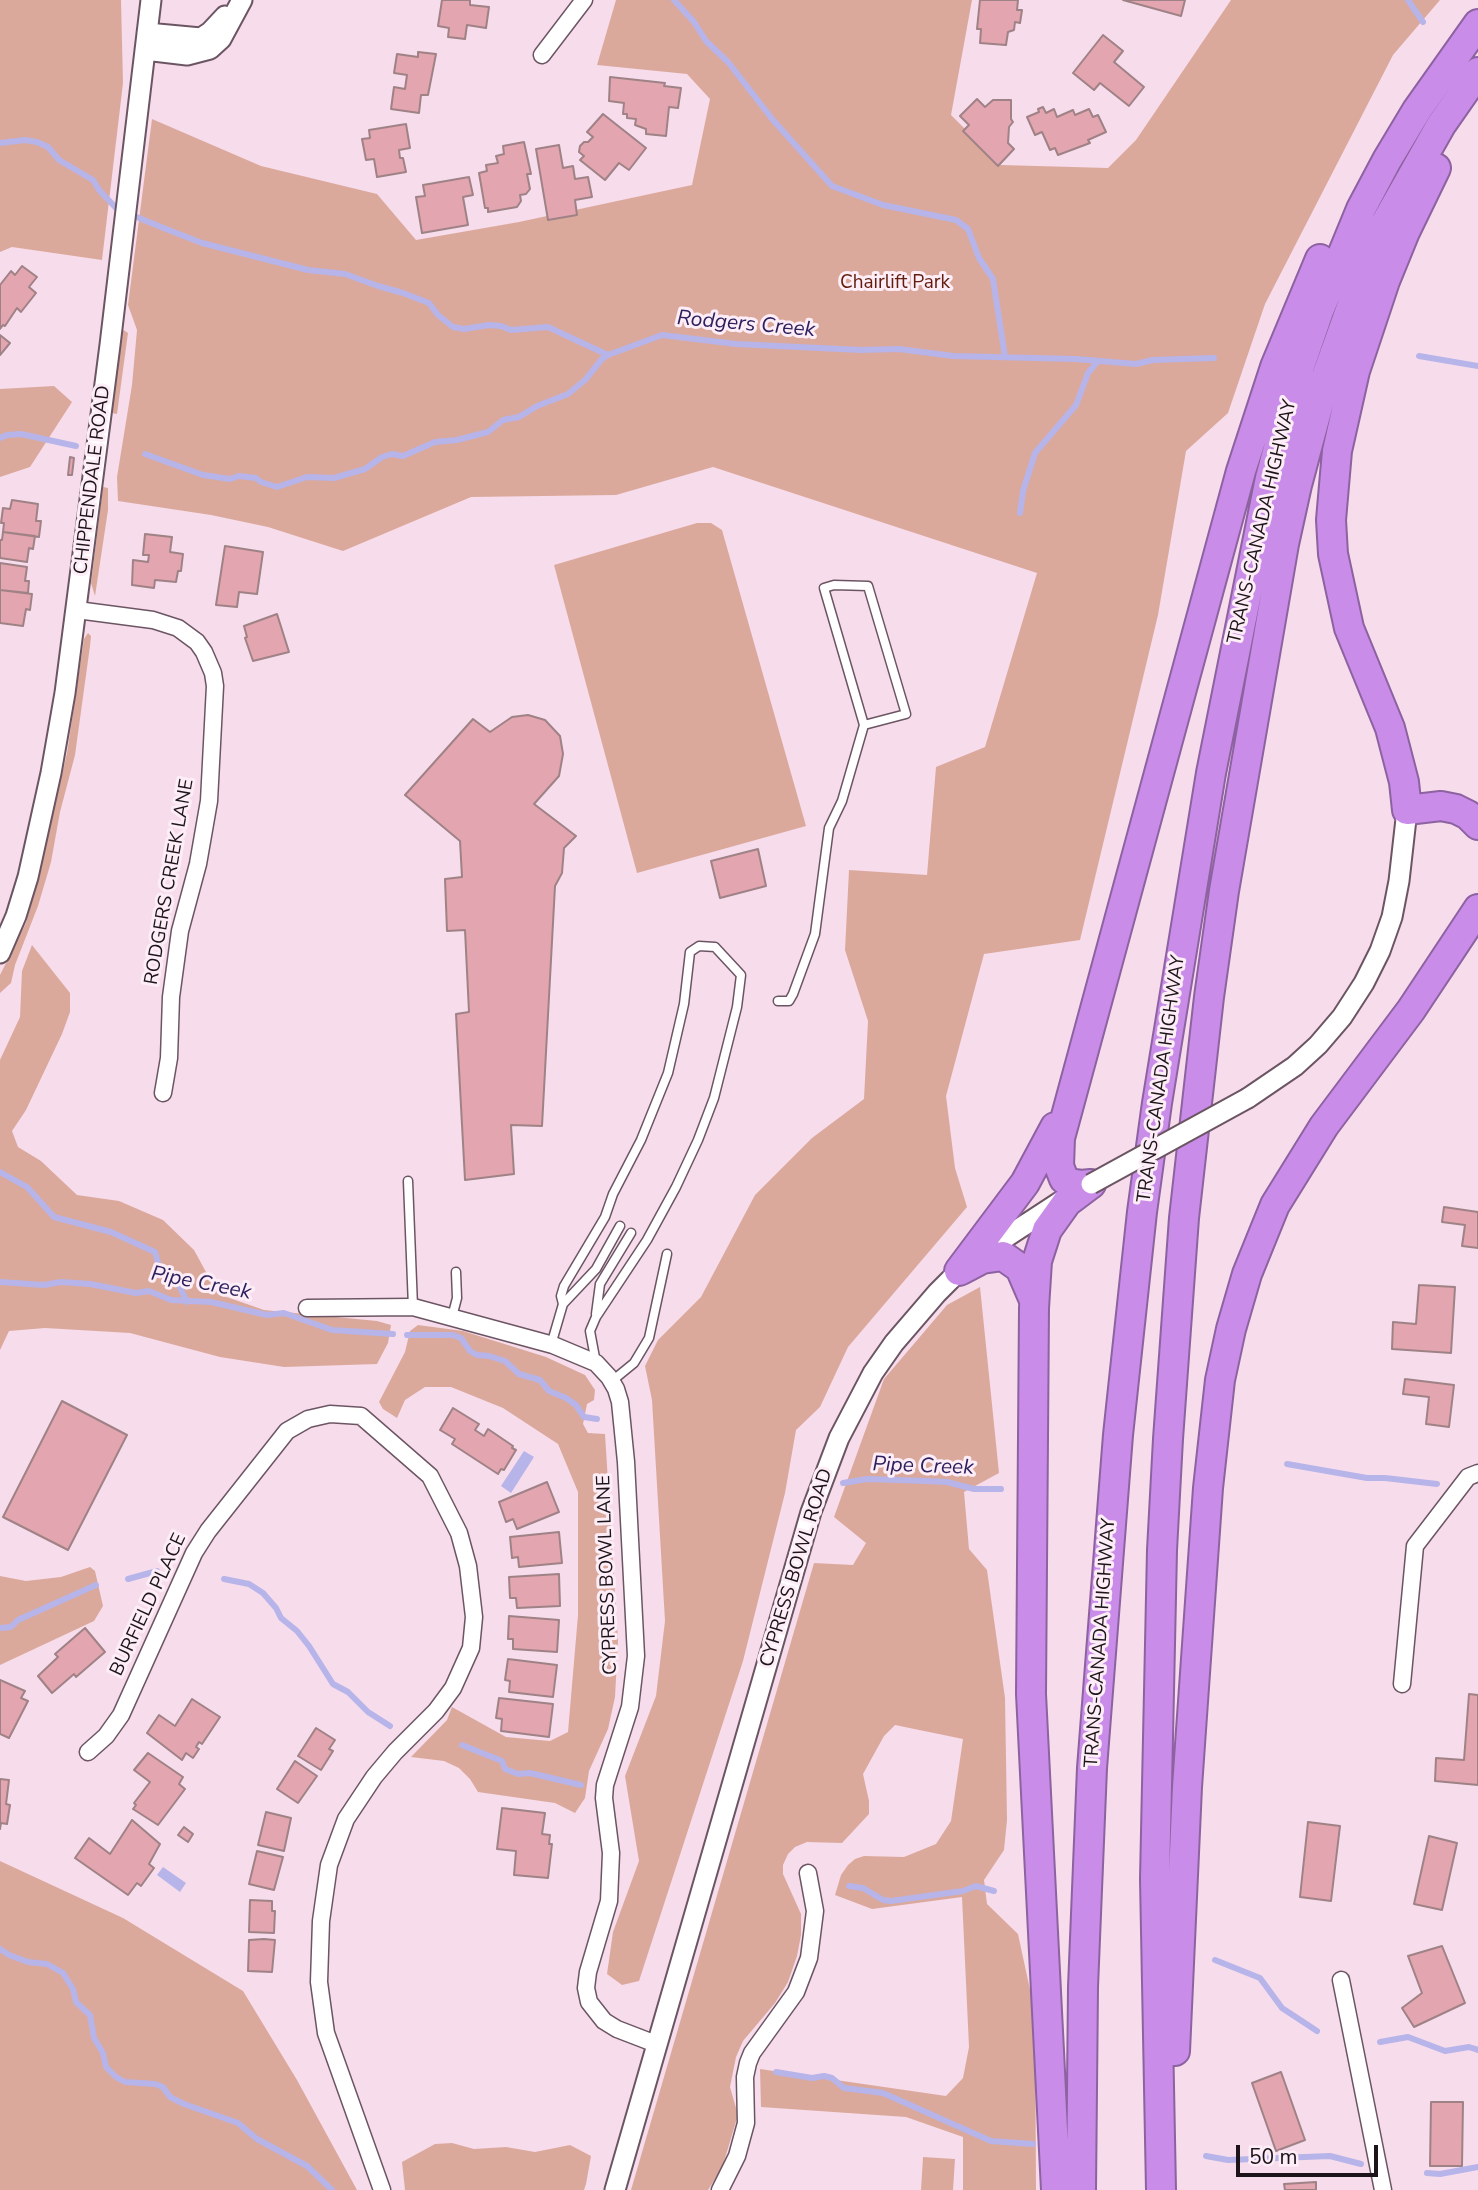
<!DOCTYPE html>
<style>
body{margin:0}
#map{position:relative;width:1478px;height:2190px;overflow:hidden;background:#f7dcec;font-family:"Nunito Sans",sans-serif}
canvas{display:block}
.scale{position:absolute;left:1236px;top:2145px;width:142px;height:32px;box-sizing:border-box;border:4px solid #1d1419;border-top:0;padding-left:9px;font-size:21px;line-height:24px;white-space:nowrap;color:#1d1419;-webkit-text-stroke:5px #fdedf7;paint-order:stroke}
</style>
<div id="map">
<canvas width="1478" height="2190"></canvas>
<div class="scale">50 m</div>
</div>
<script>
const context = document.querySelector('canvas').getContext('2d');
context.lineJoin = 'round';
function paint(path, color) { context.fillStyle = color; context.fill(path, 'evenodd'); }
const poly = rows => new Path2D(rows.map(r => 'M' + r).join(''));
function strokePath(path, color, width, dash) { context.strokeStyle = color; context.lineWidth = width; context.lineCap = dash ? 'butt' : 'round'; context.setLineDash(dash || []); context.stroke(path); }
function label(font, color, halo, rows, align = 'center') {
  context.font = font + ' "Nunito Sans",sans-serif'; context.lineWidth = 6; context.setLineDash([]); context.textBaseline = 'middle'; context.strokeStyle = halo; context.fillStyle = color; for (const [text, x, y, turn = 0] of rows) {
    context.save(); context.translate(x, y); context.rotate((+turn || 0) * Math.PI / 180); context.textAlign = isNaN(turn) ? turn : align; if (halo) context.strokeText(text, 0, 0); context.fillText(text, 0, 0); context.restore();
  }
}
const green = poly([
 [0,0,121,0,123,83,102,260,12,247,0,252],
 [616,0,972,0,951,115,1001,165,1108,168,1136,140,1231,0,1440,0,1393,55,1265,304,1228,413,1186,451,1158,615,1080,940,984,954,946,1096,955,1168,967,1207,848,1347,820,1407,796,1430,785,1493,743,1661,639,1981,622,1985,607,1974,613,1932,639,1861,625,1776,656,1696,665,1621,652,1400,645,1366,658,1340,701,1297,755,1195,812,1138,864,1099,868,1021,845,950,849,870,927,875,936,767,985,747,1037,573,713,467,616,495,471,497,343,551,268,527,211,515,118,501,117,477,132,385,137,330,128,305,152,119,261,166,377,194,416,240,519,222,692,185,710,99,687,74,597,65],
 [122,329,128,333,117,414,112,413],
 [54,386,72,402,30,467,0,477,0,389],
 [103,487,108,488,108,510,95,596,91,583],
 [697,523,711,523,722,530,806,826,637,873,554,565],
 [88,633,91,636,90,646,75,755,60,812,51,862,38,906,15,965,11,983,0,993,0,975,26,923,37,884,67,753,84,639],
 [32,945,70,993,70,1012,62,1034,26,1110,12,1131,18,1147,41,1161,77,1195,119,1201,163,1220,194,1250,218,1294,264,1310,377,1321,391,1325,388,1343,377,1364,284,1367,220,1357,130,1333,45,1328,9,1331,0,1350,0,1060,20,1017,22,971],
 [980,1287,999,1473,964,1492,969,1549,987,1570,1005,1698,1007,1820,1004,1850,984,1880,987,1904,1018,1934,1035,2013,1036,2190,963,2190,963,2137,906,2117,761,2107,760,2069,946,2096,963,2078,969,2047,962,1897,872,1909,835,1895,841,1875,848,1865,855,1859,864,1856,904,1857,936,1844,951,1821,963,1739,895,1725,884,1736,863,1774,869,1801,869,1814,842,1843,807,1842,795,1847,788,1854,783,1865,783,1874,801,1914,801,1935,797,1956,788,1982,775,2003,743,2041,736,2057,730,2087,738,2115,722,2168,708,2190,631,2190,814,1563,853,1565,866,1543,834,1517,884,1379,947,1305],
 [418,1325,463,1331,546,1357,585,1375,595,1390,594,1400,587,1404,583,1424,588,1433,605,1434,618,1641,615,1697,608,1729,589,1771,585,1798,575,1813,555,1803,478,1792,470,1779,459,1768,444,1761,411,1757,447,1720,452,1707,506,1737,550,1741,568,1732,578,1615,578,1492,558,1444,503,1408,451,1387,425,1387,405,1400,397,1418,383,1409,379,1402,405,1352,410,1331],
 [90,1567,95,1571,103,1606,94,1621,0,1665,0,1576,26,1581,61,1577],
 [0,1861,123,1918,243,1991,297,2080,357,2190,0,2190],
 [452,2143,474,2149,506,2147,535,2152,570,2145,591,2156,586,2184,584,2190,405,2190,402,2162,435,2144],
 [923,2157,955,2159,953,2190,921,2190]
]);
const water = poly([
 [524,1451,534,1457,511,1493,501,1486],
 [163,1867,186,1883,180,1892,157,1875]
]);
const stream = poly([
 [674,0,694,22,706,41,728,62,773,120,832,186,883,205,956,220,968,229,979,258,993,279,1005,357],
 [1408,0,1423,22],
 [0,143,25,140,37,142,48,147,59,160,93,180,99,190,117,209,166,229,202,243,308,270,345,274,378,286,403,293,429,303,438,315,453,327,464,329,489,325,501,326,511,330,548,327,608,355,662,335,736,344,861,350,899,349,953,356,1076,359,1136,364,1153,360,1214,358],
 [1419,356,1478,366],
 [0,438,7,435,21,434,76,446],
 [145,454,203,475,230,479,239,476,256,478,261,482,277,487,307,477,334,478,365,469,382,457,392,454,403,456,435,442,457,440,488,432,503,420,519,417,537,406,568,394,585,380,602,359,608,355],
 [1020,513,1023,491,1035,453,1076,405,1088,373,1098,361],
 [0,1172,27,1187,54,1217,111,1232,155,1252,159,1266,177,1281,187,1302],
 [0,1282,44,1285,61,1282,90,1284,136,1293,149,1291,171,1300,211,1302,267,1315,284,1313,332,1330,393,1334],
 [407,1335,453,1335,461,1338,470,1351,477,1355,489,1356,505,1361,519,1374,540,1380,549,1391,566,1398,576,1405,584,1417,597,1419],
 [1287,1464,1367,1478,1385,1478,1437,1484],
 [843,1483,867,1479,927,1481,947,1482,974,1489,1001,1489],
 [128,1579,157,1571],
 [224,1579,249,1584,263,1593,276,1608,281,1618,297,1631,309,1646,333,1684,348,1692,368,1712,390,1726],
 [0,1628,11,1627,18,1620,96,1585],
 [462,1745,502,1761,505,1769,518,1774,530,1773,581,1785],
 [849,1886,863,1888,883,1900,891,1901,963,1891,976,1886,994,1891],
 [0,1949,9,1955,28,1962,47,1964,63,1973,73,1989,76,2002,90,2015,94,2038,103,2053,106,2067,116,2077,125,2082,155,2084,163,2087,170,2097,184,2104,238,2123,257,2139,307,2166,332,2190],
 [1215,1960,1260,1978,1282,2008,1317,2031],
 [1380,2042,1408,2037,1445,2051,1469,2047,1478,2050],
 [776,2072,812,2078,824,2076,832,2078,844,2088,883,2093,991,2141,1033,2144],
 [1206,2156,1228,2160,1330,2156,1361,2164],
 [1427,2173,1440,2174,1478,2167]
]);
const building = poly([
 [442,0,470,0,470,5,489,7,486,28,467,25,465,39,448,37,449,28,438,26,442,0],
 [980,0,1018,0,1017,10,1022,10,1020,23,1015,22,1014,30,1008,32,1006,45,980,43,981,29,977,29,980,0],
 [1123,0,1185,0,1181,16,1123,0],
 [1103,35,1123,51,1114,62,1144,87,1129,106,1100,83,1094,90,1073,73,1103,35],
 [418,52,436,54,428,95,421,95,419,113,391,109,394,87,405,89,407,75,394,73,397,54,418,57,418,52],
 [610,77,665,83,664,86,681,88,678,108,669,107,666,136,646,134,646,129,635,125,636,119,627,118,627,114,623,114,624,103,609,101,610,77],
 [977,99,985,107,993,100,1011,100,1011,119,1013,122,1009,127,1008,143,1014,149,998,166,963,131,969,125,960,116,977,99],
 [1043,107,1046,113,1054,109,1057,117,1073,110,1075,115,1089,109,1093,117,1098,115,1106,132,1088,140,1090,143,1058,155,1055,148,1050,150,1042,132,1035,135,1027,117,1039,112,1038,109,1043,107],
 [603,114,646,148,629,170,619,163,605,180,580,160,584,156,579,152,580,146,584,142,588,142,593,137,587,132,603,114],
 [406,124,410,148,399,150,400,158,403,158,406,172,377,177,374,159,366,160,362,139,370,138,369,130,406,124],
 [524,142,531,174,527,174,530,189,526,194,520,195,521,201,517,207,488,212,488,208,485,208,479,173,487,171,486,165,498,163,496,156,504,154,503,146,524,142],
 [559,145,563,168,573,166,575,179,588,177,592,197,575,200,577,215,548,220,536,149,559,145],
 [469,177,473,195,463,197,468,225,422,233,416,197,425,196,423,185,469,177],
 [22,266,37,277,29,287,36,293,21,312,17,308,5,326,3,325,0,329,0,285,11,271,15,275,22,266],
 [0,335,10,343,0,355,0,335],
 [70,457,74,458,72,475,68,475,70,457],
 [12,500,38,504,36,521,41,521,39,537,3,532,4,523,1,523,3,508,10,509,12,500],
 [3,532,35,536,33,549,29,548,27,562,0,558,0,540,2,540,3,532],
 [145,534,172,537,170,552,183,554,181,571,178,571,176,582,155,580,154,588,132,585,133,560,148,562,149,555,143,555,145,534],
 [225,546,263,552,257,594,239,592,237,607,216,605,225,546],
 [0,563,27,567,25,581,29,581,28,593,0,590,0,563],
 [0,590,32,594,30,610,26,609,23,626,0,623,0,590],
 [277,614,289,652,253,661,245,638,247,637,244,626,277,614],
 [528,715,545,720,560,736,563,754,559,776,534,804,576,836,564,848,562,873,555,886,542,1126,511,1125,514,1174,465,1180,456,1014,469,1012,465,930,447,931,445,879,462,877,460,841,405,795,473,719,490,732,512,717,528,715],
 [758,849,766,886,720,898,711,861,758,849],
 [1444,1207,1478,1212,1478,1248,1462,1246,1465,1225,1442,1222,1444,1207],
 [1419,1285,1455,1287,1451,1353,1392,1349,1393,1322,1416,1324,1419,1285],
 [1405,1379,1454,1385,1449,1427,1426,1424,1429,1397,1403,1394,1405,1379],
 [62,1401,127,1435,68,1550,3,1517,62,1401],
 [453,1408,479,1424,475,1430,484,1436,488,1429,513,1446,512,1448,516,1450,504,1470,501,1469,498,1474,452,1444,455,1439,440,1430,453,1408],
 [547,1482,559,1512,517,1529,513,1519,506,1522,499,1502,547,1482],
 [559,1532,562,1563,519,1567,518,1557,512,1558,510,1537,559,1532],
 [559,1574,560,1606,517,1608,516,1598,510,1598,509,1577,559,1574],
 [509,1616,559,1620,557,1652,513,1649,513,1639,508,1639,509,1616],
 [85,1628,105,1652,76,1677,74,1674,52,1693,38,1676,58,1657,55,1654,85,1628],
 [508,1659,557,1665,553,1697,509,1692,510,1681,505,1680,508,1659],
 [0,1680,25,1691,21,1698,28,1701,9,1738,0,1734,0,1680],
 [1469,1694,1478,1695,1478,1785,1435,1781,1436,1758,1464,1760,1469,1694],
 [499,1698,553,1704,549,1737,501,1731,502,1719,496,1718,499,1698],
 [192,1699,220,1717,202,1744,199,1742,196,1747,199,1749,193,1758,186,1753,182,1760,147,1733,159,1715,175,1726,192,1699],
 [316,1728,335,1740,329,1749,333,1751,321,1770,298,1756,316,1728],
 [148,1753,183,1777,179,1784,185,1789,158,1825,133,1809,136,1805,134,1803,150,1782,134,1770,148,1753],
 [295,1761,317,1776,298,1803,277,1789,295,1761],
 [0,1779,9,1780,6,1804,10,1805,7,1824,1,1823,0,1829,0,1779],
 [502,1808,545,1813,542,1834,550,1835,549,1844,552,1844,548,1878,514,1875,516,1851,497,1849,502,1808],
 [266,1812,291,1818,284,1851,258,1845,266,1812],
 [132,1820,160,1844,149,1864,154,1868,141,1886,137,1883,128,1895,75,1858,89,1838,110,1854,132,1820],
 [1308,1822,1340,1826,1331,1901,1300,1897,1308,1822],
 [184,1827,193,1834,188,1842,178,1835,184,1827],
 [1429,1836,1457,1843,1442,1910,1414,1904,1429,1836],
 [257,1851,283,1857,274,1890,249,1884,257,1851],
 [250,1900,272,1901,272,1911,275,1911,274,1933,249,1932,250,1900],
 [264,1939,275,1940,272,1972,248,1971,249,1940,264,1939],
 [1442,1946,1465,2003,1414,2027,1402,2008,1422,1993,1408,1956,1442,1946],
 [1281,2072,1305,2140,1276,2151,1252,2083,1281,2072],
 [1431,2102,1463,2102,1462,2166,1430,2166,1431,2102],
 [1316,2182,1316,2190,1285,2190,1284,2184,1316,2182]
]);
const service = poly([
 [778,1001,789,1001,793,994,815,934,829,828,842,801,864,725,824,588,834,585,868,586,906,714,864,725],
 [408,1181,413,1307],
 [563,1304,561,1296,564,1286,605,1217,613,1194,641,1140,668,1073,684,1004,690,952,699,946,715,947,741,975,737,1007,714,1098,698,1140,676,1187,647,1240,596,1317,590,1331,596,1363],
 [596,1314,600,1284,631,1233],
 [452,1317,457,1298,456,1272],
 [551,1345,563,1304,596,1269,620,1226],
 [612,1381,634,1363,649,1338,667,1254]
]);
const minor = poly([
 [542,55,584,0],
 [77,610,153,620,178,628,197,642,204,652,213,673,215,686,209,801,198,864,180,931,171,997,169,1058,163,1093],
 [307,1308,413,1307,553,1345,596,1363,609,1377,616,1389,620,1402,626,1462,636,1656,630,1707,605,1785,604,1798,611,1853,609,1901,588,1972,586,1988,589,2002,604,2021,617,2029,656,2044],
 [1402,1684,1415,1546,1468,1477,1478,1473],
 [88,1752,106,1736,121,1715,194,1553,208,1531,287,1431,308,1419,330,1414,361,1416,430,1476,459,1533,468,1566,474,1617,471,1648,453,1688,436,1711,395,1752,374,1777,346,1819,329,1865,321,1921,319,1982,326,2033,382,2190],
 [1341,1980,1383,2190],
 [720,2190,737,2156,746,2123,745,2077,748,2063,752,2053,796,1992,809,1958,815,1911,808,1873]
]);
const tertiary = poly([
 [147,33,201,38,210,32,225,16],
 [145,50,187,55,210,49,221,39,242,0],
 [0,953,16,916,28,877,51,773,65,693,110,345,151,0],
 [1248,1098,1295,1066,1318,1045,1342,1017,1364,983,1380,951,1392,917,1399,881,1407,810],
 [615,2190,811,1512,839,1438,873,1373,894,1343,937,1293,959,1271,994,1245,1066,1198]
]);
const motorway = poly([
 [1436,168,1405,232,1385,281,1355,371,1337,451,1331,520,1333,554,1349,628,1390,728,1404,782,1407,810,1441,806,1456,809,1468,815,1478,825],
 [1091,1184,1080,1185,1070,1183,1064,1179,1059,1166,1060,1138,1241,471,1275,367,1320,259],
 [961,1270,982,1259,1003,1256,1020,1268,1033,1298],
 [959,1271,1025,1183,1055,1127],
 [1175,2051,1187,1787,1208,1488,1220,1380,1231,1329,1247,1274,1275,1205,1324,1126,1411,1010,1478,909],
 [1056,2190,1031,1694,1034,1308,1037,1261,1047,1230,1067,1202,1091,1184],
 [1081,2190,1083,1987,1092,1768,1118,1435,1142,1212,1157,1103,1211,773,1270,478,1300,366,1319,311,1361,209,1387,160,1417,110,1478,24],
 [1161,2190,1155,1879,1162,1550,1168,1439,1184,1218,1209,997,1224,891,1284,544,1297,485,1326,377,1364,271,1385,224,1441,125,1478,72]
]);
const tertiaryBridge = poly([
 [1091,1184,1248,1098]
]);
const parkNames = [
 ["Chairlift Park",895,283]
];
const streetNames = [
 ["CHIPPENDALE ROAD",93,480,-83],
 ["TRANS-CANADA HIGHWAY",1263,522,-77],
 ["RODGERS CREEK LANE",170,882,-80],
 ["TRANS-CANADA HIGHWAY",1162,1079,-82],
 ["CYPRESS BOWL ROAD",797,1568,-73],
 ["CYPRESS BOWL LANE",608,1575,-92],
 ["BURFIELD PLACE",149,1605,-65],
 ["TRANS-CANADA HIGHWAY",1101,1643,-86]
];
const waterNames = [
 ["Rodgers Creek",746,325,5],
 ["Pipe Creek",201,1284,11],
 ["Pipe Creek",923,1467,2]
];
paint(green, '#dba99c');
paint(water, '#b6b4e9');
strokePath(stream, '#b6b4e9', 6);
paint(building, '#e3a5af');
strokePath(building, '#9f8286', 2);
strokePath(service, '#6c5563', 11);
strokePath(minor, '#6c5563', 19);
strokePath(tertiary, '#6c5563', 23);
strokePath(motorway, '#8d62a0', 32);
strokePath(service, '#fff', 8);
strokePath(minor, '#fff', 16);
strokePath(tertiary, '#fff', 19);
strokePath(motorway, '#c98ce8', 28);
strokePath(tertiaryBridge, '#6c5563', 23, []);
strokePath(tertiaryBridge, '#fff', 19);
label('19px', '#621c0b', '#fdedf7', parkNames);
label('19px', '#1d1419', '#fdedf7', streetNames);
label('italic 21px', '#2c205e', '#fdedf7', waterNames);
</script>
